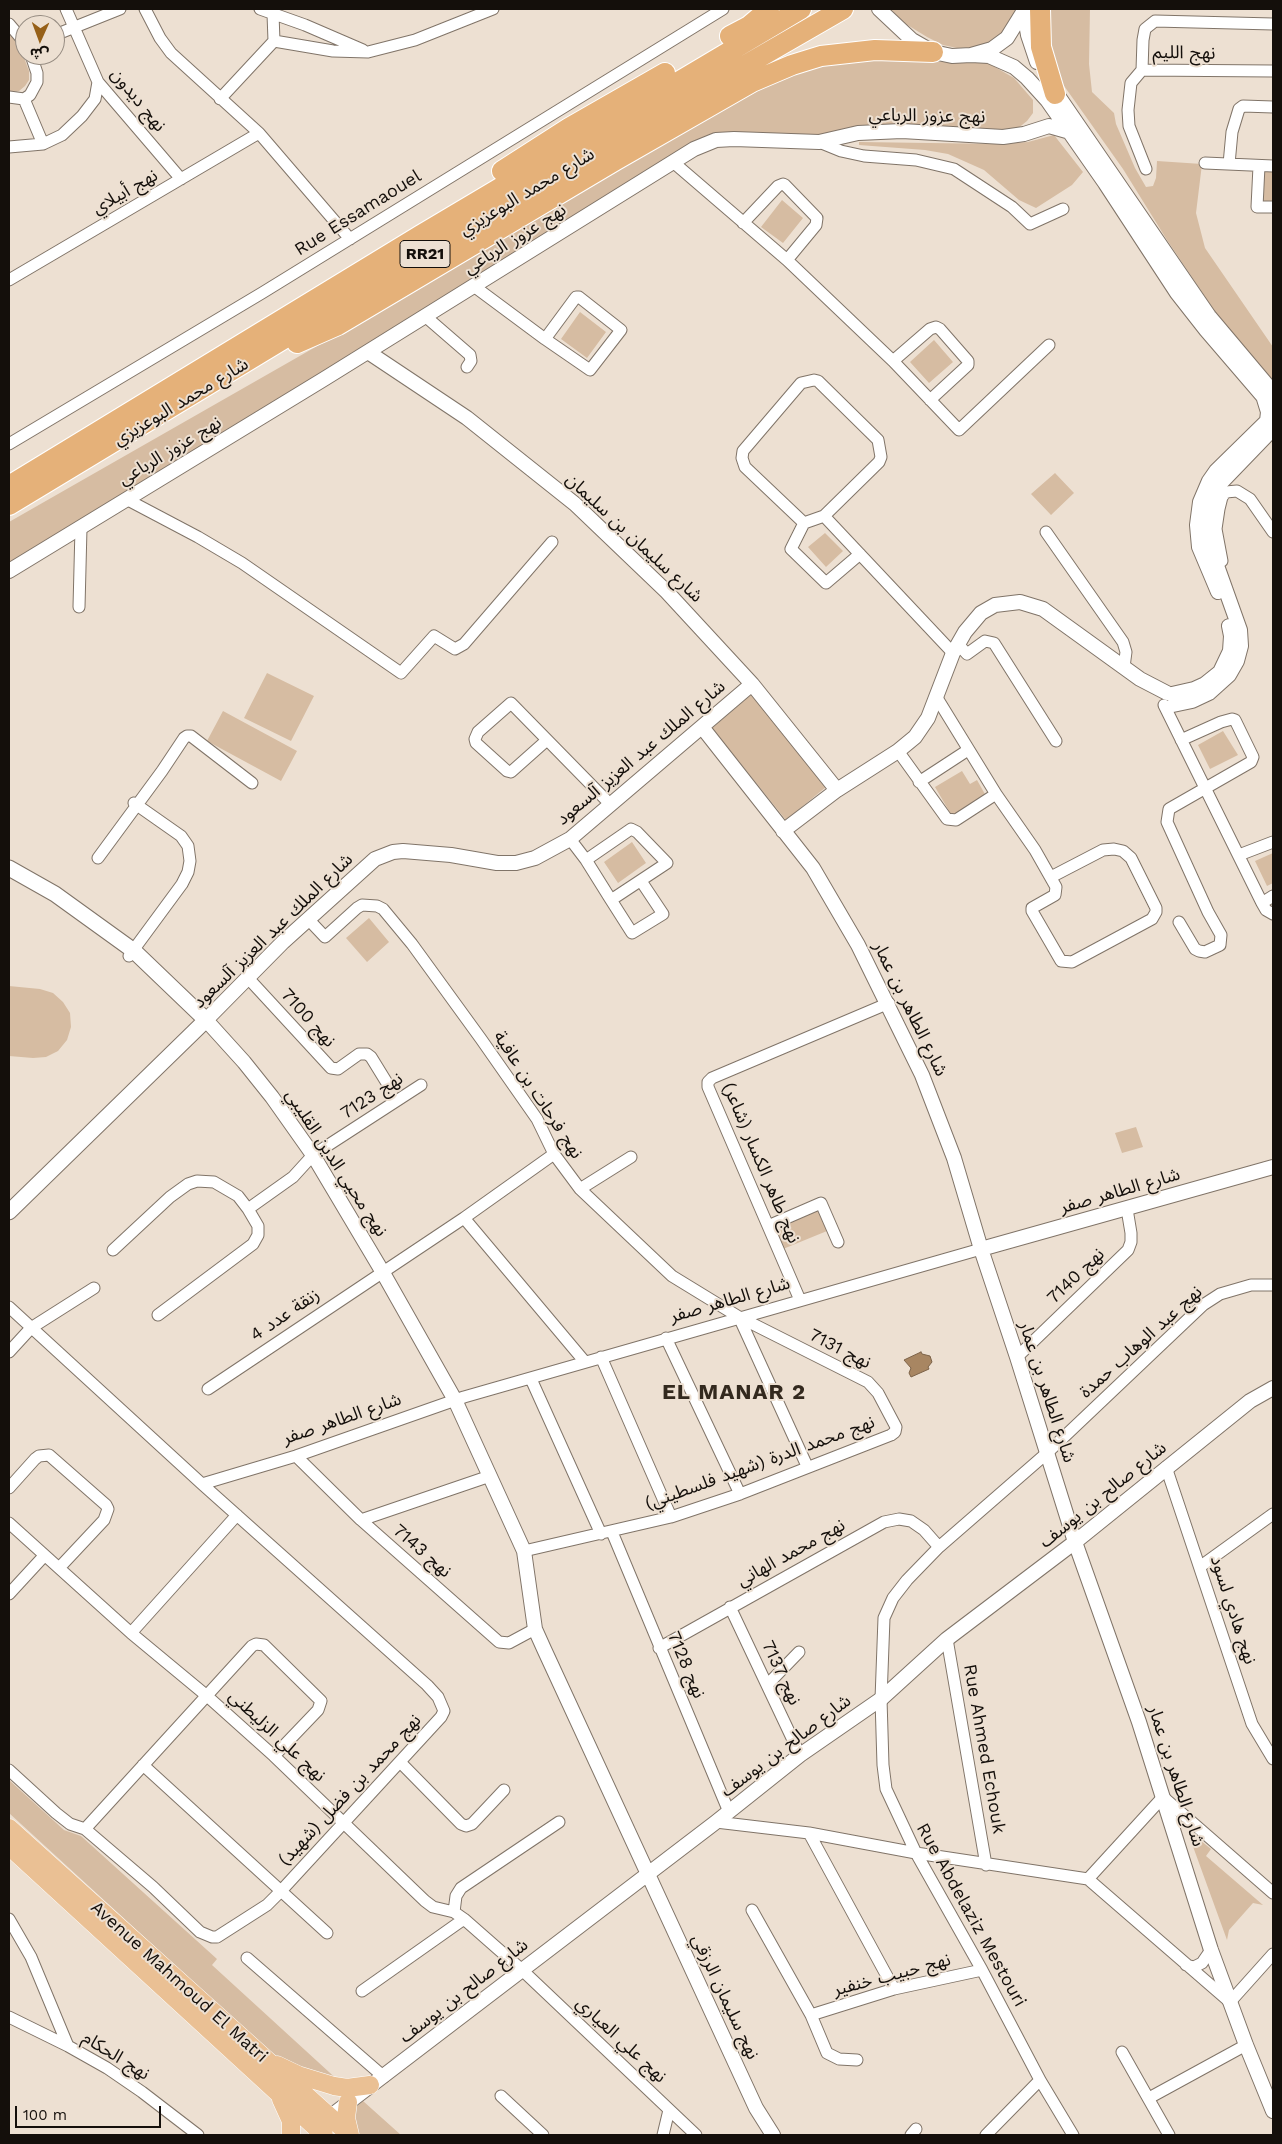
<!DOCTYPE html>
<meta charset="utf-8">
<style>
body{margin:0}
#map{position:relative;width:1282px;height:2144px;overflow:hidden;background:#ede0d2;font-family:"Work Sans","Noto Sans Arabic",sans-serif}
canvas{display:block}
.frame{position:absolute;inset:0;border:10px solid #140f0b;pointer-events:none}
.north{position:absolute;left:15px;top:15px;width:50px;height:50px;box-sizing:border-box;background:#ede0d2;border:1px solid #968c82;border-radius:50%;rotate:182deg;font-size:14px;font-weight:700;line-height:20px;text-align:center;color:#140f0b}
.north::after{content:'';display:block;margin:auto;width:18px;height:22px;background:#966018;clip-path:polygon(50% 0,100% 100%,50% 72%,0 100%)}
.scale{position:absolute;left:15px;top:2106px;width:146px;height:22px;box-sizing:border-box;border:2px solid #140f0b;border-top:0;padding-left:6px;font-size:15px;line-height:18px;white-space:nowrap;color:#140f0b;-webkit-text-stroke:4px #ede0d2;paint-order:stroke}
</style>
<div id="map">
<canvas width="1282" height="2144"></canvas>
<div class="frame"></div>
<div class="north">ش</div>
<div class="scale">100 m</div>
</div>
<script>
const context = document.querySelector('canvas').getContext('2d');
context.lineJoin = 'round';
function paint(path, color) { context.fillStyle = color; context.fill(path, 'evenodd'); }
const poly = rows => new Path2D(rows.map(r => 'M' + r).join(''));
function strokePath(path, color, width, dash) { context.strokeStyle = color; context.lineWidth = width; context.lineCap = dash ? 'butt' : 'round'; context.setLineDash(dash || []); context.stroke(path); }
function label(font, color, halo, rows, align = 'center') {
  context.font = font + ' "Work Sans","Noto Sans Arabic",sans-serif'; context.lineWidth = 4; context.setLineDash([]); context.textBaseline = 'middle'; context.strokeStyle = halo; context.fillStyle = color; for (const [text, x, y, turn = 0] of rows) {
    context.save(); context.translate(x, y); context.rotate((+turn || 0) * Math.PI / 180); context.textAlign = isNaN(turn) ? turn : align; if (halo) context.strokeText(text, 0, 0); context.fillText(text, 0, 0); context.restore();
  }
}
const green = poly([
 [891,9,1018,9,1001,36,980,47,957,48,943,45,927,37,901,21],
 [1046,9,1090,9,1089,64,1092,92,1114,113,1116,124,1135,168,1146,187,1153,186,1156,178,1157,161,1202,164,1196,213,1205,248,1273,347,1273,379,1268,379,1216,313,1167,240,1123,169,1057,76,1049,51],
 [9,33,20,47,29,71,29,80,25,86,19,91,14,92,9,91],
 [864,58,963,63,981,59,1014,78,1033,100,1033,113,1027,121,1017,129,1004,130,972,129,819,137,743,132,718,133,9,568,9,522,368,317,716,113,775,82,819,66],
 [1054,135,1083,172,1072,185,1036,208,1019,200,984,170,948,154,925,150,859,145,859,142,1001,144,1028,142],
 [1264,171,1273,172,1273,202,1263,201],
 [782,200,803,218,783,243,761,227],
 [580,312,606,332,587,358,561,339],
 [934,340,953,362,929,383,910,362],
 [1055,473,1074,493,1051,515,1031,494],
 [825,533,843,551,826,567,808,547],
 [267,673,314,696,291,741,244,718],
 [752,694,826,787,786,820,712,728],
 [223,711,297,751,281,781,207,741],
 [1223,731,1238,755,1210,769,1198,745],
 [962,771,970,784,977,780,986,796,952,816,935,787],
 [632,842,646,863,618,883,604,862],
 [1273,853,1273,883,1267,886,1255,861],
 [369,918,389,942,367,962,346,938],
 [9,986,40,989,53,993,63,1002,70,1013,71,1027,67,1040,58,1051,46,1057,33,1058,9,1056],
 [1136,1127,1143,1147,1122,1153,1115,1133],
 [818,1211,827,1231,783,1249,775,1229],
 [9,1780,64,1830,81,1836,217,1959,212,1965,341,2083,285,2063,262,2045,9,1813],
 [1195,1836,1211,1849,1206,1856,1263,1905,1253,1903,1229,1930,1227,1940,1191,1841],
 [363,2101,401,2135,360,2135,355,2131,350,2112]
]);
const water = poly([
 [921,1352,922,1354,930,1356,932,1362,928,1367,929,1369,911,1377,909,1373,911,1368,904,1360,921,1352]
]);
const minor = poly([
 [66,9,98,82,181,179],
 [145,9,160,38,171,53,259,133,350,239],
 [260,9,305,25,363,50],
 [9,24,25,43],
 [55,35,120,9],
 [274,41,333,51,368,52,415,40,493,9],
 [1142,70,1143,40,1145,29,1155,21,1273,24],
 [9,97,24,99,30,95,37,82,37,73,31,55],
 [24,99,43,144],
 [220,99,274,41,273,14],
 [819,142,841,151,864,156,916,160,954,169,1012,207,1030,224,1063,209],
 [9,147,43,144,62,135,82,116,95,99,98,82],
 [673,162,787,260,893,361,959,430,1049,345],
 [1205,163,1273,166],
 [1229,164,1232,132,1239,109,1243,106,1273,107],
 [1259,166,1257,207,1273,207],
 [1146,169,1129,126,1128,110,1131,83,1142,70,1273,71],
 [743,223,778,186,783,184,785,185,817,218,816,225,787,260],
 [9,280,259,133],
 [475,287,545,339,590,370,621,330,579,297,576,297,545,339],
 [425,316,470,355,471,361,467,367],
 [893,361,930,329,936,327,940,329,968,361,968,365,930,400],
 [9,444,262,293,723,9],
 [126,499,198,537,242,563,401,673,434,636,455,649,464,644,552,542],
 [824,516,953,653],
 [804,523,745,467,742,458,743,451,801,383,814,380,818,381,878,440,881,457,879,462,824,516,804,523,791,549,826,583,860,554],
 [1046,532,1123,642,1126,652,1124,667],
 [1222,561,1216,529,1219,509,1222,497,1226,492,1237,491,1250,499,1273,532],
 [79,607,81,528],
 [958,644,967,654,985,641,994,643,1056,741],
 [1164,705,1262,903,1266,910,1273,914],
 [547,740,511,772,507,771,476,743,475,739,478,732,511,703,610,804],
 [898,751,947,819,956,820,996,794,937,698],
 [919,782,968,750],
 [996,794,1035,850,1056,887,1055,895,1032,908,1032,911,1061,961,1072,962,1152,919,1156,912,1156,908,1131,858,1123,851,1114,849,1103,850,1051,877],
 [570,839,586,860,611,900,667,863,637,832,631,829,586,860],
 [1239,855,1273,842],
 [98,858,162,771,184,738,187,736,191,736,252,783],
 [611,900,632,933,663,914,641,881],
 [1262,903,1273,896],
 [308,919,325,937,357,908,362,905,377,906,383,909,412,944,481,1039,537,1119,554,1154,580,1189,672,1276,739,1317,868,1382,878,1393,896,1427,895,1432,891,1435,740,1494,671,1517,524,1551],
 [1179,922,1195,949,1199,951,1205,952,1220,945,1221,935,1208,912,1167,822,1169,809,1251,762,1253,757,1235,720,1232,719,1221,722,1181,740],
 [129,956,182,884,188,872,190,861,188,846,181,836,134,803],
 [248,978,331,1068,338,1069,359,1054,367,1054,371,1057,387,1083],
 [580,1189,631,1157],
 [248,1209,293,1177,313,1155,421,1085],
 [464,1218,585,1362],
 [768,1226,821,1203,838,1242],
 [113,1250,170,1197,188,1184,197,1181,214,1182,238,1196,248,1209,258,1226,258,1235,253,1244,158,1315],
 [800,1300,708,1087,708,1082,712,1078,889,1003],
 [9,1307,202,1484,427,1685,438,1697,444,1711,441,1717,280,1892,267,1905,217,1937,212,1937,200,1932,153,1887,85,1829,70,1824,56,1813,9,1770],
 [739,1317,807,1466],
 [666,1338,740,1494],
 [9,1352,31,1328,94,1288],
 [601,1357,671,1517],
 [1017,1357,1128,1250,1131,1242,1131,1233,1127,1209],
 [531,1379,601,1534],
 [208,1389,464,1218,554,1154],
 [296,1456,361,1520,499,1642,509,1643,535,1629],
 [1166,1467,1252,1724,1273,1759],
 [202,1484,296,1456,464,1397,981,1249],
 [9,1488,35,1459,39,1456,49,1455,106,1505,108,1509,104,1520,59,1568],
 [361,1520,490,1476],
 [9,1523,131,1633,207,1696,274,1756,425,1901,433,1907,454,1912,464,1919,522,1970,696,2135],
 [612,1532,729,1812],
 [1201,1566,1273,1514],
 [9,1594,44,1556],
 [730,1607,800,1755],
 [131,1633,237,1515],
 [947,1639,986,1865],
 [659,1648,884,1522,899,1519,911,1521,924,1530,939,1547],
 [767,1685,799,1652],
 [400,1762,461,1824,466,1826,472,1824,504,1790],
 [143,1765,327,1933],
 [716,1822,809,1833,916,1853,1088,1879,1230,2002,1273,1954],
 [85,1829,252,1646,256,1644,264,1645,321,1701,318,1710,274,1756],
 [809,1833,894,1989],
 [1088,1879,1163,1797,1273,1893],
 [752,1910,811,2015,827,2053,839,2059,857,2060],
 [454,1912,456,1896,461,1888,559,1822],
 [9,1919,31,1957,68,2046],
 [247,1958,384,2077],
 [1186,1965,1194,1967,1202,1963,1211,1950],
 [362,1991,464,1919],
 [811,2015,894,1989,982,1970],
 [9,2017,68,2046,107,2068,142,2092,198,2135],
 [1122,2052,1169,2135],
 [501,2096,543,2135],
 [1149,2098,1246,2045],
 [663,2135,669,2110],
 [911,2135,916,2129],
 [986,2135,1040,2080],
 [1073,2135,1040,2080,982,1970,916,1853,886,1789,883,1765,881,1699,884,1618,893,1598,907,1580,939,1547,1047,1453,1203,1305,1220,1294,1251,1285,1273,1285]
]);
const tertiary = poly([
 [879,9,912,40,933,52,952,56,971,55,992,49,1007,38,1025,9],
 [1024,12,1028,35,1037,62],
 [971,55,989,56,1014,67,1027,78,1047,100,1105,183,1177,293,1206,330,1273,408],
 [1052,87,1209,316,1273,392],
 [368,352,467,418,575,504,667,592,752,684,837,790],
 [9,571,324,379,694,149,716,140,734,139,819,142,858,133,902,131,1003,137,1024,134,1049,126,1070,132],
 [1218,592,1199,547,1197,525,1200,502,1209,481,1216,471,1267,421,1268,412,1264,399],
 [752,684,570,839,535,858,516,863,497,863,451,855,403,851,393,852,375,859,283,942,206,1020,244,1062,272,1097,313,1155,382,1271,455,1400,524,1551,535,1629,544,1649,756,2108,773,2135],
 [1172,694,1194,689,1205,684,1220,672,1230,651,1231,636,1229,626],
 [1173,705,1192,701,1209,693,1229,675,1237,661,1241,646,1240,630,1210,546,1207,530,1209,512,1220,484,1273,429],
 [702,727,813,868,858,945,922,1075,954,1158,981,1249,1017,1357,1075,1542,1139,1722,1211,1950,1246,2045,1273,2111],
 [783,831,837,790,898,751,915,737,928,718,953,653,965,632,981,613,995,605,1020,602,1043,609,1140,679,1167,693],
 [981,1249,1273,1167],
 [323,2122,716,1822,800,1755,881,1699,947,1639,1075,1542,1250,1401,1273,1388]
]);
const secondary = poly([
 [9,868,55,894,134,951,206,1020,9,1212]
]);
const trunk = poly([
 [9,1828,350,2135],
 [9,1846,324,2135],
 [277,2065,298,2075,334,2086,347,2088,370,2085],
 [281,2099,291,2121,291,2135],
 [348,2102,346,2118,350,2135]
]);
const motorway = poly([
 [1040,9,1041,47,1055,94],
 [730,36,749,26,769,9],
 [502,171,569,128,665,73],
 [297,343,338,325,616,160,752,82,792,65,821,56,875,50,933,52],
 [9,486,421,235,801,9],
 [9,505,538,185,843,9]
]);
const shields = [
 [425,254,50]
];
const shieldNames = [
 ["RR21",425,254]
];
const streetNames = [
 ["نهج الليم",1184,53,1],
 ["نهج ديدون",138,100,51],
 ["نهج عزوز الرباعي",927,116,1],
 ["نهج أبيلاي",125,192,-30],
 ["شارع محمد البوعزيزي",527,192,-31],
 ["Rue Essamaouel",358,213,-32],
 ["نهج عزوز الرباعي",515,239,-32],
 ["شارع محمد البوعزيزي",181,402,-31],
 ["نهج عزوز الرباعي",170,451,-31],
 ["شارع سليمان بن سليمان",634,538,43],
 ["شارع الملك عبد العزيز آلسعود",641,753,-40],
 ["شارع الملك عبد العزيز آلسعود",273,931,-44],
 ["شارع الطاهر بن عمار",910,1009,64],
 ["نهج 7100",308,1018,48],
 ["نهج فرحات بن عافية",538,1095,57],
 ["نهج 7123",372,1096,-33],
 ["نهج محيي الدين القليبي",336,1163,57],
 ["نهج طاهر الكسار (شاعر)",761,1163,67],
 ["شارع الطاهر صفر",1120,1191,-16],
 ["نهج 7140",1076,1276,-44],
 ["شارع الطاهر صفر",730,1300,-16],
 ["زنقة عدد 4",285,1315,-34],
 ["نهج عبد الوهاب حمدة",1141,1342,-42],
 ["نهج 7131",840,1349,27],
 ["شارع الطاهر بن عمار",1047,1392,72],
 ["شارع الطاهر صفر",342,1419,-19],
 ["نهج محمد الدرة (شهيد فلسطيني)",760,1463,-20],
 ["شارع صالح بن يوسف",1103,1495,-39],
 ["نهج 7143",422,1551,41],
 ["نهج محمد الهاني",791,1553,-29],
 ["نهج هادي لسود",1233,1610,72],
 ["نهج 7128",686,1665,67],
 ["نهج 7137",781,1673,65],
 ["نهج علي الزليطني",277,1736,43],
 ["شارع صالح بن يوسف",786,1746,-37],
 ["Rue Ahmed Echouk",984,1749,80],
 ["شارع الطاهر بن عمار",1176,1776,72],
 ["نهج محمد بن فضل (شهيد)",350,1790,-47],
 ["Rue Abdelaziz Mestouri",971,1915,61],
 ["نهج حبيب خنفير",892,1975,-15],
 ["Avenue Mahmoud El Matri",179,1982,42],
 ["شارع صالح بن يوسف",464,1991,-38],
 ["نهج سليمان الرزقي",725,1997,65],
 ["نهج علي العياري",621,2040,43],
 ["نهج الحكام",116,2056,32]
];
const districtNames = [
 ["EL MANAR 2",734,1393]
];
paint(green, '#d6bca2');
paint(water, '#a88662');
strokePath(water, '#7c6248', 1);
strokePath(minor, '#807468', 13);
strokePath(tertiary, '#807468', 16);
strokePath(secondary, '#807468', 17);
strokePath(trunk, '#fff', 19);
strokePath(motorway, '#fff', 22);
strokePath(minor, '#fff', 11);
strokePath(tertiary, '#fff', 14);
strokePath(secondary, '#fff', 15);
strokePath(trunk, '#eac094', 18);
strokePath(motorway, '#e5b179', 20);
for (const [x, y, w] of shields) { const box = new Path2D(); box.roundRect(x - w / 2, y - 13.5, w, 27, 4); context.fillStyle = '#ede0d2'; context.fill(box); strokePath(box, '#140f0b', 1); }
label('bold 16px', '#140f0b', null, shieldNames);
label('18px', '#140f0b', '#ede0d2', streetNames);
context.letterSpacing = '1px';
label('bold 22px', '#33291e', '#ede0d2', districtNames);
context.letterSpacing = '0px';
</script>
